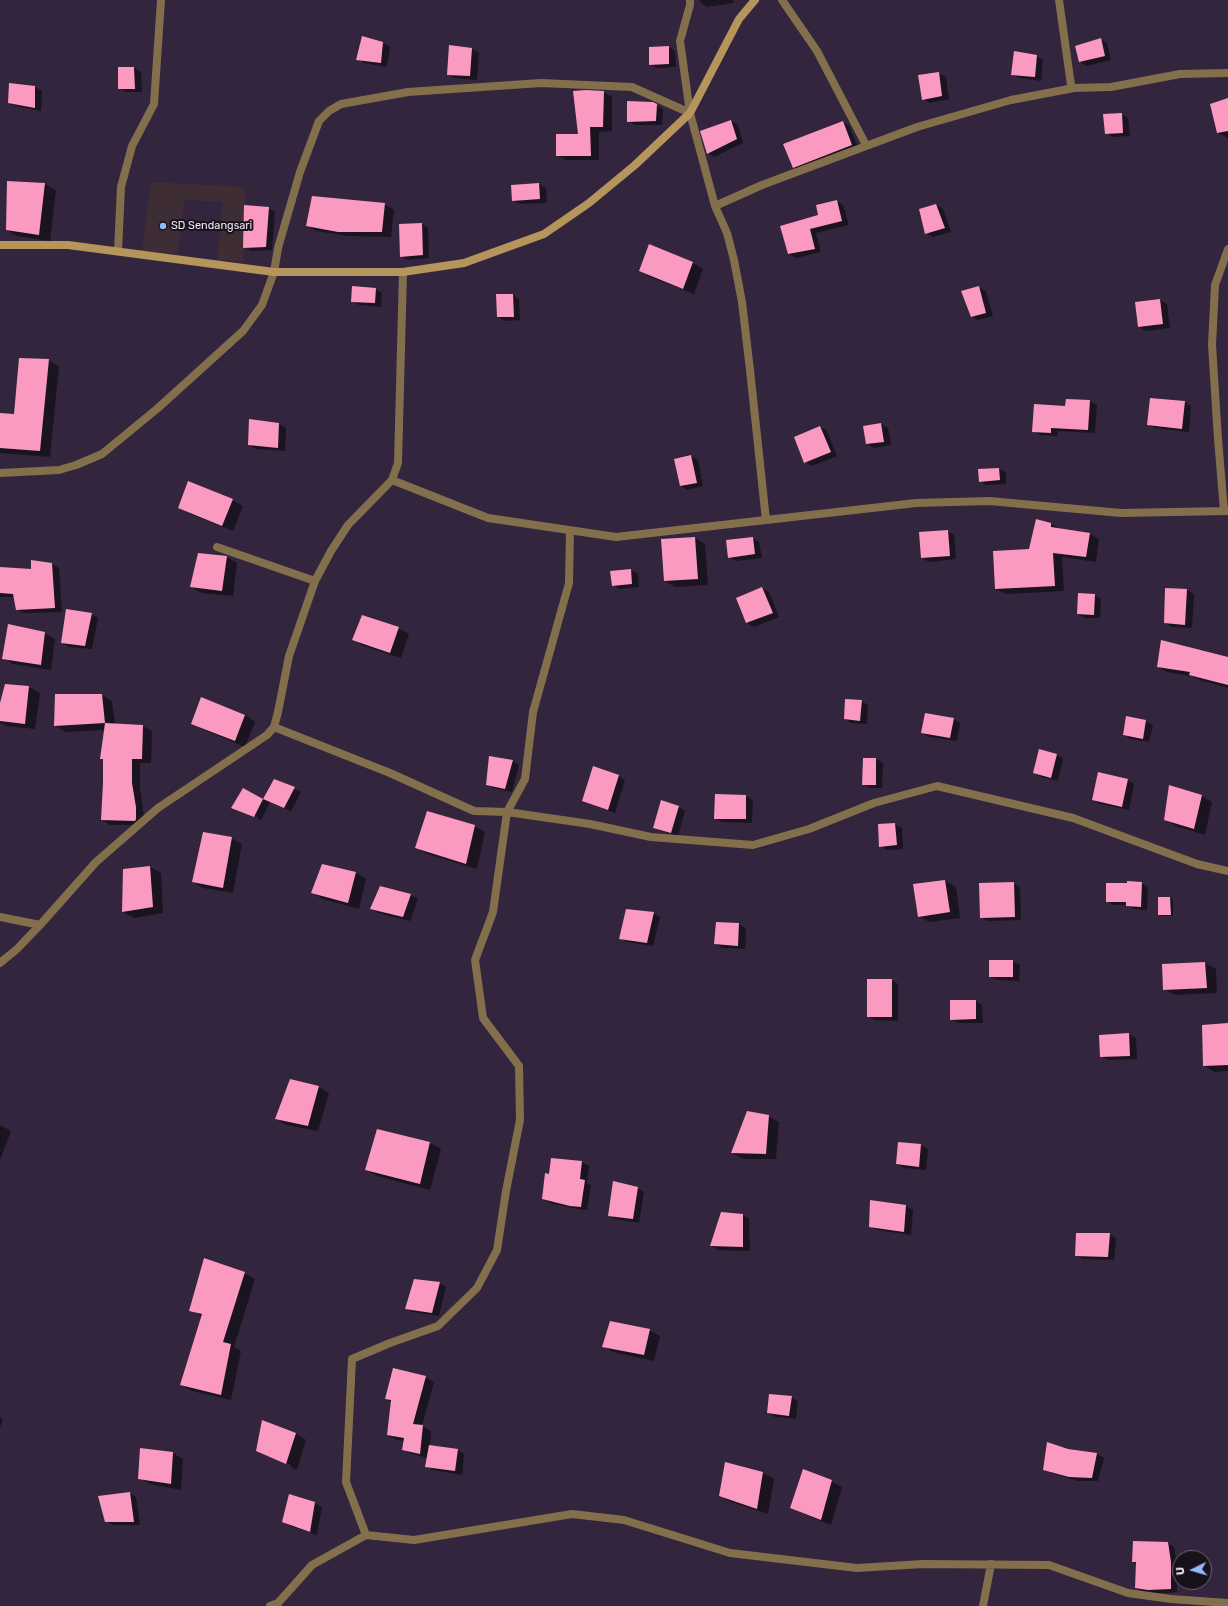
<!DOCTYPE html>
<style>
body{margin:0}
#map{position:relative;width:1228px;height:1606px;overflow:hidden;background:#32253d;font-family:Rubik,sans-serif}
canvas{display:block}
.north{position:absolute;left:1172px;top:1550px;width:40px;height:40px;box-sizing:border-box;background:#17111c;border:1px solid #6d6673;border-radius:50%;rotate:265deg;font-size:11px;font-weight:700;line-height:16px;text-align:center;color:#efe6f6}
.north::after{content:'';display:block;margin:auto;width:14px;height:18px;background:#94b7fd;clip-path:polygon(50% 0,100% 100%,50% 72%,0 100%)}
</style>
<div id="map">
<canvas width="1228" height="1606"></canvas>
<div class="north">U</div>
</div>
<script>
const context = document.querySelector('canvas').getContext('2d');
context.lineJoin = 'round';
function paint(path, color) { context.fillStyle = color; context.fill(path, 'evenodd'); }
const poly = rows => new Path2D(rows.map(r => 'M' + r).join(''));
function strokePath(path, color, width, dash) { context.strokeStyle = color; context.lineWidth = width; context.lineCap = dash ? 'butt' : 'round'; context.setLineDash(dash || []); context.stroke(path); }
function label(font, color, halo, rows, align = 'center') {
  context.font = font + ' Rubik,sans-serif'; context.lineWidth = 4; context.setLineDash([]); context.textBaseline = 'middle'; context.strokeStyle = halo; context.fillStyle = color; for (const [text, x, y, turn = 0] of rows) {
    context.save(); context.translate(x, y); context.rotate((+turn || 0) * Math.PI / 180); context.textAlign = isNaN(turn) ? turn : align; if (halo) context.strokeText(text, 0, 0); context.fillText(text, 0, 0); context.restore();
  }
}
const education = poly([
 [151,182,245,187,243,261,217,260,223,202,185,200,177,254,142,252]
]);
const shadow = poly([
 [700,0,733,0,734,3,707,7,701,3],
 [1100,39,1107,43,1111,60,1087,66,1080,62],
 [383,43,390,47,387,67,364,63,358,59],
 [669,47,675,51,676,67,657,68,650,64],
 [472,49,479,53,477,80,454,78,448,74],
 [1036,56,1043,60,1041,81,1019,78,1012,74],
 [134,68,141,72,142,92,126,92,119,88],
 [939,73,946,77,949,99,930,103,923,99],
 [35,87,42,91,41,111,16,106,9,102],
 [603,92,612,97,612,131,599,132,599,160,566,160,557,155,579,135],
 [1228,99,1228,138,1218,133],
 [656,105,663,109,662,125,635,125,628,121],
 [1121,114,1128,118,1130,136,1113,137,1106,133],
 [731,121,738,125,743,143,714,157,708,153],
 [843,122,849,126,859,149,800,171,793,167],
 [8,182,45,184,56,190,50,241,17,236,7,230],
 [539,184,546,188,547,203,520,204,513,200],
 [837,201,843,205,849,225,816,233,821,252,796,258,789,254,820,216],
 [384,204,394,210,391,237,348,236,316,231,307,225],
 [936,205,943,209,951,232,933,237,926,233],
 [268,208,275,212,272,250,251,251,244,247],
 [422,224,428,228,429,258,408,260,401,256],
 [650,246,693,263,703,269,694,294,650,277,640,271],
 [979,287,986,291,993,316,978,320,971,316,963,292],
 [375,289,382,293,381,307,359,305,353,301],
 [513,295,519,299,520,320,505,321,498,317],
 [1160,300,1167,304,1170,328,1146,331,1139,327,1137,303],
 [48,360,59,366,50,457,0,453,0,414,15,415],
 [1090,401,1097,405,1095,433,1058,431,1057,436,1040,435,1033,431,1066,407],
 [1185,402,1191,406,1189,432,1155,428,1148,424],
 [279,424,286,428,285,451,256,449,249,445],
 [881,424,888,428,891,445,874,448,867,444],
 [820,427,827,431,837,456,812,466,805,462],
 [691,456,698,460,703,486,687,490,681,486],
 [999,469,1006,472,1006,484,986,485,979,481],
 [232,500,243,506,233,531,190,514,179,508],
 [1051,524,1061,529,1090,534,1099,539,1096,562,1062,557,1064,591,1006,594,996,589],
 [947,531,954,535,956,559,929,562,922,558],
 [695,538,705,544,708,585,675,587,665,581],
 [753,538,759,542,762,558,736,561,729,557],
 [198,554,227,557,237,563,233,596,202,593,191,587],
 [52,564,59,568,62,612,24,613,17,609,15,597,0,597,0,569,32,570],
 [631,570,638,574,639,587,619,589,613,585],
 [762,588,769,592,779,617,754,627,747,623,737,598],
 [1187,590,1194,594,1192,628,1172,627,1165,623],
 [1094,595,1101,599,1100,618,1085,618,1078,614],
 [91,614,98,618,92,649,69,647,62,643],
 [398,628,409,634,401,658,364,646,353,640],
 [44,633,55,639,51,670,13,664,3,658],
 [1228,658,1228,688,1200,680,1192,676,1167,672,1158,667],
 [6,685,29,687,40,693,35,729,7,726,0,723,0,707],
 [56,695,102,695,112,701,115,725,143,726,152,731,151,763,140,763,140,788,145,824,144,825,110,825,102,820,104,783,104,760,101,758,105,730,66,732,55,726],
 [861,701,868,705,867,724,851,723,845,719],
 [245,715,255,722,245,747,202,729,192,723],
 [953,719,960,723,957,741,929,737,922,733],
 [1146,721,1153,725,1149,742,1131,739,1124,735],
 [1057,755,1063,758,1058,781,1041,777,1034,773],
 [876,759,883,763,882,788,870,788,863,784],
 [513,761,519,765,512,792,493,788,487,784],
 [619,776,625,780,615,813,590,804,583,800],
 [275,780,301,792,291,811,270,802,261,820,258,819,259,818,232,807,243,789,263,800],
 [1128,780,1134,784,1129,810,1100,804,1093,800],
 [716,795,746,796,753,800,752,823,722,822,715,818],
 [1202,796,1212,802,1205,835,1176,826,1165,819],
 [679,807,685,811,678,836,661,831,654,828],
 [895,824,902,828,903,849,887,850,880,846],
 [474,826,485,832,477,869,427,854,417,848],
 [231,838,242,844,233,893,203,888,193,882],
 [323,865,356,873,366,879,359,909,323,899,313,893],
 [150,867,161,873,163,913,134,918,123,912,124,870],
 [945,881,956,887,960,918,929,922,919,916,915,885],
 [1013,883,1020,887,1021,920,987,921,981,917],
 [1141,883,1148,887,1147,910,1134,909,1127,905,1113,905,1107,901],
 [381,887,411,895,418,899,410,921,378,913,371,909],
 [1159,898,1170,898,1173,900,1173,916,1162,916,1159,915],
 [653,913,660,917,653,946,627,942,620,938],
 [739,924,746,928,745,949,722,948,716,944],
 [1013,961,1020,965,1019,981,997,980,990,977],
 [1205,963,1216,969,1217,993,1175,995,1164,989,1163,965],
 [892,980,898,984,898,1021,875,1020,868,1016],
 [975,1001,982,1005,983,1023,958,1023,951,1019],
 [1228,1024,1228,1071,1215,1072,1204,1066],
 [1129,1034,1136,1038,1137,1059,1108,1060,1101,1056,1100,1035],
 [319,1087,329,1093,318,1131,287,1125,276,1119],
 [768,1116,779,1122,776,1159,743,1159,732,1153],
 [0,1125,11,1131,0,1160],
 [378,1130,430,1143,441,1149,430,1190,377,1176,366,1170],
 [899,1143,921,1145,928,1149,926,1170,904,1168,897,1164],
 [552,1159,582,1162,589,1166,587,1183,591,1185,587,1210,578,1209,550,1203,543,1199,550,1175],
 [637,1188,644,1192,639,1223,616,1219,609,1216],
 [906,1206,913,1210,911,1235,877,1230,870,1226],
 [743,1215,749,1219,750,1251,718,1250,711,1246],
 [1110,1234,1116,1238,1114,1260,1083,1259,1076,1255],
 [244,1273,255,1279,234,1347,241,1351,231,1400,192,1391,181,1385,203,1317,191,1310],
 [440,1283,446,1287,439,1316,413,1312,406,1308],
 [649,1330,660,1336,654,1361,613,1352,603,1346],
 [425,1377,434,1382,422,1426,431,1431,430,1446,458,1450,464,1454,462,1475,433,1470,426,1466,428,1458,412,1454,403,1449,405,1441,397,1440,388,1435,391,1402,386,1399],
 [791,1397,798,1401,796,1419,775,1417,768,1413],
 [0,1417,3,1419,0,1428],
 [262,1421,296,1434,306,1440,297,1470,291,1467,291,1465,267,1455,267,1456,258,1451],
 [1068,1450,1097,1454,1104,1458,1098,1481,1078,1481,1051,1473,1044,1469],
 [173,1453,183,1459,181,1490,150,1484,139,1478],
 [726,1463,763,1473,774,1479,768,1514,731,1502,720,1496],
 [831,1481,842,1487,831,1525,802,1513,792,1507],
 [129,1493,136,1497,140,1525,113,1525,106,1521],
 [290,1495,315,1503,322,1507,317,1535,290,1526,284,1522],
 [1168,1543,1174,1547,1177,1566,1177,1592,1156,1594,1143,1592,1136,1588,1137,1564,1133,1562]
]);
const building = poly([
 [362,36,383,42,381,63,356,60],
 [1101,38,1105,56,1079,62,1075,46],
 [449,45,472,48,470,76,447,75],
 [669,46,669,64,649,65,649,47],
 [1014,51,1037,55,1035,77,1011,75],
 [118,67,134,67,135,89,118,89],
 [939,72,942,96,922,100,918,75],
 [9,83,35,86,35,108,8,103],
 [586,90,604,91,603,127,590,127,591,156,556,156,556,134,578,134,573,91],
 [1228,98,1228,131,1217,133,1210,104],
 [627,101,653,102,657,104,656,121,627,122],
 [1122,113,1123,133,1105,134,1103,114],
 [731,120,737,139,707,154,700,131],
 [843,121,852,145,793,168,783,144],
 [7,181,45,183,39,235,6,230],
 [539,183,540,199,512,201,511,185],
 [312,196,385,203,382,232,338,232,306,226],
 [837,200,842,221,810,229,815,249,788,254,780,226,818,215,816,205],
 [936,204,945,228,925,234,919,209],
 [244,205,269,207,266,247,243,248],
 [422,223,423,255,400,257,399,224],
 [649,244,693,262,683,289,639,271],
 [352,286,376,288,375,303,351,302],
 [979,286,986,313,971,317,961,291],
 [496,294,513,294,514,317,497,317],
 [1160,299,1163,324,1138,327,1135,302],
 [19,358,49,359,40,451,0,448,0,413,14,414],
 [1150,398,1185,401,1182,429,1147,425],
 [1066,399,1090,400,1088,430,1051,428,1051,433,1032,432,1034,404,1065,406],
 [249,419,279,423,278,448,248,445],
 [881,423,884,442,866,444,863,426],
 [820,426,831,452,804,463,794,437],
 [691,455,697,483,680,486,674,459],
 [999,468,1000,480,979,482,978,469],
 [188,481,233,499,222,526,178,508],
 [1036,519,1051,523,1051,527,1090,533,1086,557,1053,553,1055,586,995,589,993,551,1029,549],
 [948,530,950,556,921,558,919,532],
 [695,537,698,579,664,581,661,539],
 [753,537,755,554,728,558,726,540],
 [198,553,227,556,222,591,190,587],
 [31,560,52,563,55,608,16,610,13,594,0,593,0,567,31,569],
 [631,569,632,584,612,586,610,571],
 [762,587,773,613,746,623,736,598],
 [1165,588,1187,589,1185,625,1164,623],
 [1078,593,1095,594,1094,615,1077,614],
 [66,609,92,613,85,646,61,643],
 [362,615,399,627,390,653,352,640],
 [8,624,45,632,41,665,2,659],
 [1161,640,1228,657,1228,685,1189,675,1190,672,1157,667],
 [5,684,29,686,25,724,0,721,0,703],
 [55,694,102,694,105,723,54,726],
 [201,697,245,715,235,741,191,724],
 [845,699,862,700,860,721,844,719],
 [925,713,954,718,950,738,921,733],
 [1126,716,1146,720,1143,739,1123,735],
 [105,723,143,725,142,759,132,759,132,783,136,807,136,819,135,821,101,820,103,783,103,759,100,759],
 [1039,749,1057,754,1051,778,1033,773],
 [489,756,513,760,505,789,486,785],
 [863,758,876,758,876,785,862,785],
 [593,766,619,775,608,810,582,801],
 [1098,772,1128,779,1122,807,1092,800],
 [274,779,295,787,284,808,263,799],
 [1169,785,1202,795,1194,829,1164,820],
 [243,788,263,799,254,817,231,808],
 [715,794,746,795,746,819,714,819],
 [661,800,679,806,671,833,653,828],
 [427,811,475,825,466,864,415,848],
 [895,823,897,845,879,847,878,824],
 [203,832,232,837,223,888,192,882],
 [322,864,356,872,348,903,311,893],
 [150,866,153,907,122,912,123,869],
 [945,880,950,912,918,917,913,884],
 [1127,881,1142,882,1141,907,1126,906,1126,902,1106,902,1106,883,1127,883],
 [1014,882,1015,917,980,918,979,883],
 [380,886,411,894,403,917,370,909],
 [1158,897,1170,897,1171,915,1158,915],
 [626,909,654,912,647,943,619,939],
 [716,922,739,923,738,946,714,944],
 [989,960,1013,960,1013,977,989,977],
 [1205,962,1207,988,1163,990,1162,964],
 [867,979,892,979,892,1017,867,1017],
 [950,1000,976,1000,976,1019,950,1020],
 [1228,1023,1228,1065,1203,1066,1202,1025],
 [1129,1033,1130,1056,1100,1057,1099,1035],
 [290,1079,319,1086,308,1126,275,1119],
 [747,1111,769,1115,766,1154,731,1153],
 [377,1129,430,1142,420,1184,365,1170],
 [898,1142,921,1144,919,1167,896,1164],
 [551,1158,582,1161,580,1179,585,1180,581,1207,570,1206,542,1199,545,1173,549,1174],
 [613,1181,638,1187,633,1219,608,1216],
 [870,1200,906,1205,904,1232,869,1227],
 [721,1212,743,1214,743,1247,710,1246],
 [1076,1233,1110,1233,1108,1257,1075,1256],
 [204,1258,245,1272,223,1342,231,1344,221,1395,180,1385,202,1314,189,1311],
 [414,1279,440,1282,432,1313,405,1309],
 [610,1321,650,1329,644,1355,602,1347],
 [393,1368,426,1376,413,1424,423,1425,420,1454,402,1450,404,1438,387,1435,391,1400,385,1399],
 [769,1394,792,1396,789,1416,767,1413],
 [262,1420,296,1433,286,1464,256,1451],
 [1047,1442,1068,1449,1097,1453,1092,1478,1069,1477,1043,1470],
 [429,1445,458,1449,455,1471,425,1467],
 [140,1448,173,1452,171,1484,138,1479],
 [725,1462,763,1472,757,1509,719,1496],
 [803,1469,832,1480,821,1520,790,1508],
 [130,1492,134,1522,105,1522,98,1496],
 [289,1494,315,1502,310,1532,282,1522],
 [1133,1541,1168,1542,1171,1562,1171,1589,1148,1590,1135,1588,1136,1562,1132,1562]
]);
const street = poly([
 [690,0,690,5,680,41,690,113,715,206,727,233,734,260,742,302,750,370,766,520],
 [782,0,817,51,866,145],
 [1059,0,1071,85,1074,88,1111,87,1180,74,1228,73],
 [715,206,762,185,917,127,1011,100,1074,88],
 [118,251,121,187,132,146,154,104,161,0],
 [0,473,59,470,76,465,102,454,158,408,243,331,262,305,274,272,278,248,300,172,319,121,329,111,341,104,408,92,541,83,632,87,690,113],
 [392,480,488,518,616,537,916,503,989,501,1121,513,1228,511],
 [1224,511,1218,439,1212,345,1215,285,1228,249],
 [217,547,315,581],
 [274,727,390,773,474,811,507,812,590,824,651,837,753,845,809,829,874,803,937,786,1073,818,1197,864,1228,871],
 [0,917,40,925],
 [0,963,17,949,40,925,96,862,158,808,267,735,274,727,278,712,289,656,315,581,331,551,348,525,392,480,398,463,403,272],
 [366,1535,346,1482,352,1359,390,1343,438,1326,477,1288,497,1250,506,1191,520,1120,519,1066,483,1018,475,960,493,912,507,812,525,779,533,712,569,583,570,531],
 [270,1606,278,1603,312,1565,366,1535,414,1540,572,1514,624,1520,730,1553,857,1568,923,1564,1049,1565,1128,1593,1171,1599,1228,1603],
 [983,1606,991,1564]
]);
const secondary = poly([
 [0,245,68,245,274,272,403,272,464,263,544,234,589,203,635,165,690,113,739,19,755,0]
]);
const markers = [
 [163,226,4,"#94b7fd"]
];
const poiNames = [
 ["SD Sendangsari",171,226]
];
paint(education, '#3f2d35');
paint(shadow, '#0007');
paint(building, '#fa9ac1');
strokePath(street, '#846f4d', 8);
strokePath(secondary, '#b6955d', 8);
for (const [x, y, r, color] of markers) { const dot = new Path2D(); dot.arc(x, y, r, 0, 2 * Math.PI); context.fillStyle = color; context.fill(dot); strokePath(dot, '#17111c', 1.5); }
label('11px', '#efe6f6', '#17111c', poiNames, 'left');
</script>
